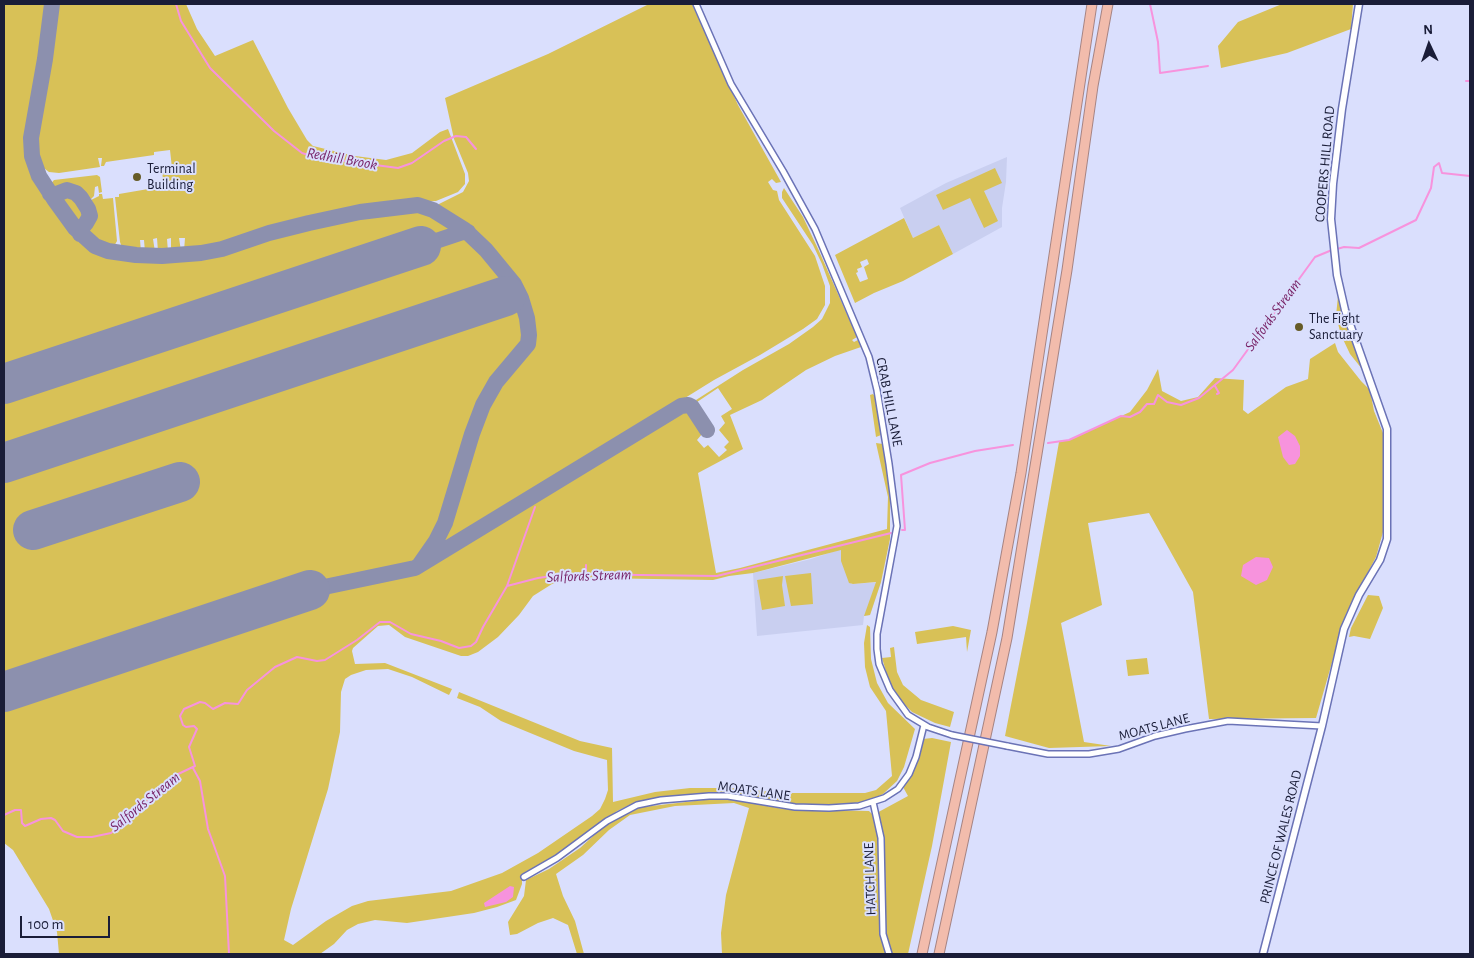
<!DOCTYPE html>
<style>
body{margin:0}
#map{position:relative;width:1474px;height:958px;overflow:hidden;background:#dadffd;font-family:"Alegreya Sans",sans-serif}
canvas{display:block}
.frame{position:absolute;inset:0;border:5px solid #1a1d38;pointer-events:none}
.north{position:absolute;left:1404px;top:20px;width:50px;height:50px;-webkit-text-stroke:4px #dadffd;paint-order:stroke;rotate:357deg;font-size:14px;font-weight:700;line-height:20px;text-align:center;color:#1a1d38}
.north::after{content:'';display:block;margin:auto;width:18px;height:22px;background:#1a1d38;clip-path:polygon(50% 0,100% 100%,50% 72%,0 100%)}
.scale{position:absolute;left:20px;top:916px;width:90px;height:22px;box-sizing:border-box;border:2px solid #1a1d38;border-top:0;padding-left:6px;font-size:15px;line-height:18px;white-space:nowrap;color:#1a1d38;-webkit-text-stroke:4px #dadffd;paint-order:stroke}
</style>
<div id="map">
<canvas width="1474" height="958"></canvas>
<div class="frame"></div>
<div class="north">N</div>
<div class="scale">100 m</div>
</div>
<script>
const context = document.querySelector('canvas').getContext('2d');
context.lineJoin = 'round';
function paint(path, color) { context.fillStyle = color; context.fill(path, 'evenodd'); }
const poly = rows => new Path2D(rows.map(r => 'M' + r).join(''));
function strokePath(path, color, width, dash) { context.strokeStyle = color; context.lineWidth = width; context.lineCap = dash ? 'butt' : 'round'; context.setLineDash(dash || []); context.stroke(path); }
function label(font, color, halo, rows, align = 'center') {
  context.font = font + ' "Alegreya Sans",sans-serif'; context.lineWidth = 4; context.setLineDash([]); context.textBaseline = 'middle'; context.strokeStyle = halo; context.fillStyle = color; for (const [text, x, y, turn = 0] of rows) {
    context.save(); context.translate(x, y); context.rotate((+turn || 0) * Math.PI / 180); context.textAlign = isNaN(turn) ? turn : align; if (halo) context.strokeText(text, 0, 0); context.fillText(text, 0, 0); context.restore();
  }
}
const built = poly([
 [1007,157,1006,182,1002,208,1002,227,953,254,939,225,913,238,900,208,946,183],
 [841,549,851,584,881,582,870,615,864,616,863,625,757,636,753,573,811,559]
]);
const green = poly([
 [4,4,47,4,27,139,27,154,31,169,41,189,72,230,90,248,107,255,145,260,203,257,216,255,267,238,307,228,373,214,419,209,433,214,465,235,488,258,506,281,519,304,524,326,525,342,489,385,469,429,443,517,429,547,417,562,405,567,307,585,4,685],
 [57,4,186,4,197,29,215,56,253,40,288,108,307,140,313,146,355,156,386,160,412,153,440,132,448,129,465,174,465,184,458,192,436,201,410,202,352,210,280,226,213,248,184,251,185,238,179,238,181,251,171,252,171,238,167,239,168,252,158,252,157,238,153,239,155,252,145,252,144,240,140,240,141,252,123,250,120,242,115,197,119,197,119,194,160,187,163,181,162,169,172,168,170,150,154,152,154,155,106,162,104,166,101,166,102,158,98,158,100,167,59,173,49,172,40,165,37,157,35,142,54,34],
 [649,4,692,4,738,105,781,182,776,183,772,179,768,182,773,190,777,191,779,200,815,256,825,286,825,305,817,319,803,329,760,355,714,380,451,543,444,544,442,542,443,538,453,512,476,434,486,409,503,381,528,352,533,343,534,336,529,305,517,282,474,232,438,207,439,204,463,192,469,181,468,173,454,139,445,98,548,54],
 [1282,4,1353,4,1351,29,1287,53,1221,68,1218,46,1238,22],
 [995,168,1002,183,984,191,998,221,984,228,970,198,943,210,936,195],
 [97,175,100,177,102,192,99,193,98,186,95,187,94,196,91,199,88,196,85,198,81,193,72,188,52,188,50,185,54,180],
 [784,188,803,217,819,251,857,337,852,340,854,342,858,340,861,347,835,356,806,370,762,400,730,415,743,449,698,473,716,573,740,568,887,529,888,497,876,443,883,444,890,480,890,539,881,582,870,615,864,616,876,582,853,584,849,583,841,561,841,550,753,573,729,576,713,580,595,578,562,580,552,584,533,596,519,615,498,637,478,652,468,656,461,656,405,637,389,625,378,626,353,648,352,651,355,664,385,663,452,689,449,695,412,677,388,669,366,670,351,675,345,679,341,692,340,732,328,789,291,909,284,940,293,945,326,921,352,906,368,901,451,891,502,873,538,853,592,816,600,809,605,799,608,790,607,760,574,751,501,721,480,707,457,698,459,692,580,741,612,748,613,802,655,792,690,788,731,788,784,793,865,793,876,790,892,776,886,711,870,687,865,667,864,643,867,625,870,627,871,659,877,683,888,703,915,729,904,767,897,781,883,794,871,800,844,805,785,804,754,798,661,798,636,802,617,811,560,853,522,874,522,884,516,900,497,907,474,913,407,923,375,920,358,924,347,930,334,944,320,954,59,954,57,932,49,909,13,850,4,843,4,698,333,589,419,571,615,449,684,409,686,408,702,434,697,440,704,448,708,445,719,457,727,450,724,447,729,442,719,430,725,423,721,416,732,409,718,388,697,402,696,400,743,370,789,344,813,327,822,319,830,303,830,286,822,264,813,245,782,198,782,192],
 [65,194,73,196,82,204,87,214,83,221,78,223,75,221,60,200],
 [99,194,102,194,103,199,113,198,117,241,113,248,100,244,87,234,87,229,93,217,93,211,90,206,93,203,91,200,99,196],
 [904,218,913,238,939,225,953,254,903,281,874,293,855,303,835,255],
 [867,259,869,264,864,267,868,279,860,282,856,273,858,272,857,269,862,267,860,262],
 [1338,296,1362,369,1350,354,1341,335,1336,316],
 [1335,343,1338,352,1361,381,1370,390,1374,411,1383,433,1385,525,1376,557,1346,614,1316,718,1209,719,1193,592,1149,513,1088,523,1102,605,1061,623,1084,742,1111,746,1049,748,1005,736,1027,623,1059,442,1069,440,1130,412,1147,390,1158,369,1162,391,1181,401,1198,397,1215,378,1244,380,1243,410,1248,414,1286,387,1308,379,1310,359],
 [873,394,875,397,881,435,876,437,870,395],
 [811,573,813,604,791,606,785,576],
 [783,576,782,585,785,606,762,610,757,580],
 [1368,595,1379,596,1383,608,1370,639,1354,636,1349,637,1351,628],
 [953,626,971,630,967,652,966,637,917,644,915,632],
 [894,647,897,672,903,685,921,700,954,712,950,727,935,723,912,712,896,696,888,678,882,658,891,657,890,648],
 [1147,658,1149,674,1128,676,1126,660],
 [932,738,951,742,932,846,908,954,722,954,721,933,726,895,749,808,734,803,675,806,630,815,609,830,583,855,556,874,563,896,575,921,584,954,577,954,568,925,553,918,538,923,517,934,510,935,508,922,524,896,526,880,549,869,580,848,603,827,624,813,643,807,712,799,732,799,783,809,869,811,873,815,908,796,903,787,912,774,923,739]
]);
const water = poly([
 [1287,430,1295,436,1300,446,1300,456,1295,464,1289,465,1283,457,1278,437],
 [1256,557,1269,558,1273,567,1267,580,1256,585,1241,576,1243,565],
 [510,886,514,887,513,897,506,902,485,907,484,903]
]);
const stream = poly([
 [176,4,181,21,210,68,274,131,302,153,315,157,398,168,412,163,444,141,456,136,466,137,476,149],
 [1150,4,1158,42,1160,73,1208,66],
 [1466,81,1470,81],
 [1337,249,1344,247,1359,248,1416,220,1431,188,1434,167,1439,163,1442,173,1470,176],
 [1215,386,1219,393,1217,394],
 [1048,443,1069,440,1121,416,1130,417,1140,412,1147,404,1154,404,1158,395,1167,402,1181,405,1199,398,1233,370,1315,257,1332,250],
 [902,530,905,530,901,475,930,463,975,451,1013,445],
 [586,565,586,573],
 [507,586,538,578,565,574,717,576,891,533],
 [193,768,200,781,208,829,225,876,229,954],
 [4,815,15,810,21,810,22,823,25,826,41,819,51,818,55,820,63,831,77,837,92,837,111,833,116,829,121,821,148,801,174,776,195,766,189,747,197,729,194,726,186,727,183,725,180,716,184,709,200,702,205,703,213,709,225,703,238,704,247,690,275,667,297,657,317,661,325,660,357,640,380,622,390,622,411,634,441,641,459,648,471,646,476,642,483,627,507,586,535,507]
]);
const taxiway = poly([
 [52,4,45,59,31,138,32,156,39,176,54,199,75,228,95,246,108,251,136,255,162,256,201,253,222,249,269,233,309,223,360,212,418,205,433,210,465,230,486,250,514,284,521,298,527,318,529,335,528,344,496,382,483,405,472,434,445,523,436,541,420,564],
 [50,194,54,195,67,190,76,193,81,198,88,209,90,216,86,223,80,230,80,234],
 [421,246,463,232,468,232],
 [310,590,415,568,681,406,688,405,692,407,707,430],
 [4,685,7,689,11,689]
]);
const runway = poly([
 [4,384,421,246],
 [4,463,506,296],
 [33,530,180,482],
 [4,692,310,590]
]);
const minor = poly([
 [696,4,731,84,783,171,815,229,869,357,877,390,889,464,897,526,877,634,877,649,879,664,890,690,908,715,928,727,952,735],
 [1007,746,1048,754,1089,754,1119,749,1155,736,1185,729,1228,721,1322,726],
 [873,802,881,838,883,934,889,954],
 [524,877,557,858,607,821,637,805,661,800,709,796,728,796,795,807,829,808,859,806,884,798,898,789,909,774,916,757,924,725]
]);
const tertiary = poly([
 [1263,954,1322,726,1344,629,1359,595,1380,560,1387,539,1387,429,1345,310,1337,275,1331,219,1333,184,1342,109,1359,4]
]);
const motorway = poly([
 [922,954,992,632,1021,473,1092,4],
 [939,954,1007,638,1067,270,1093,86,1108,4]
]);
const minorBridge = poly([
 [952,735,1007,746]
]);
const markers = [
 [137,177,5,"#665b27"],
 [1299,327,5,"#665b27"]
];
const streetNames = [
 ["COOPERS HILL ROAD",1325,164,-85],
 ["CRAB HILL LANE",889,402,79],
 ["MOATS LANE",1154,727,-15],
 ["MOATS LANE",754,791,8],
 ["PRINCE OF WALES ROAD",1281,837,-76],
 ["HATCH LANE",870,879,-92]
];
const poiNames = [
 ["Terminal",147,169],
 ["Building",147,185],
 ["The Fight",1309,319],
 ["Sanctuary",1309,335]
];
const waterNames = [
 ["Redhill Brook",342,159,10],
 ["Salfords Stream",1273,315,-54],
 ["Salfords Stream",589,576,-2],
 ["Salfords Stream",145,802,-39]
];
paint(built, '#c9cff0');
paint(green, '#d8c157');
paint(water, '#f793dd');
strokePath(stream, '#f793dd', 2);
strokePath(taxiway, '#8c90ae', 16);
strokePath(runway, '#8c90ae', 40);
strokePath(minor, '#6b73b6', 8);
strokePath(tertiary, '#6b73b6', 9);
strokePath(motorway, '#a68483', 11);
strokePath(minor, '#fff', 5);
strokePath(tertiary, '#fff', 6);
strokePath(motorway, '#f2bcac', 9);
strokePath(minorBridge, '#6b73b6', 8, []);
strokePath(minorBridge, '#fff', 5);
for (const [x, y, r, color] of markers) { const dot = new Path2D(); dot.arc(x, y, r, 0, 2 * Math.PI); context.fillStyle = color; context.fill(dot); strokePath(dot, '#dadffd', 2); }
label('14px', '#1a1d38', '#dadffd', streetNames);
label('14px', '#1a1d38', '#dadffd', poiNames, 'left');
label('italic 15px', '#751e63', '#dadffd', waterNames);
</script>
